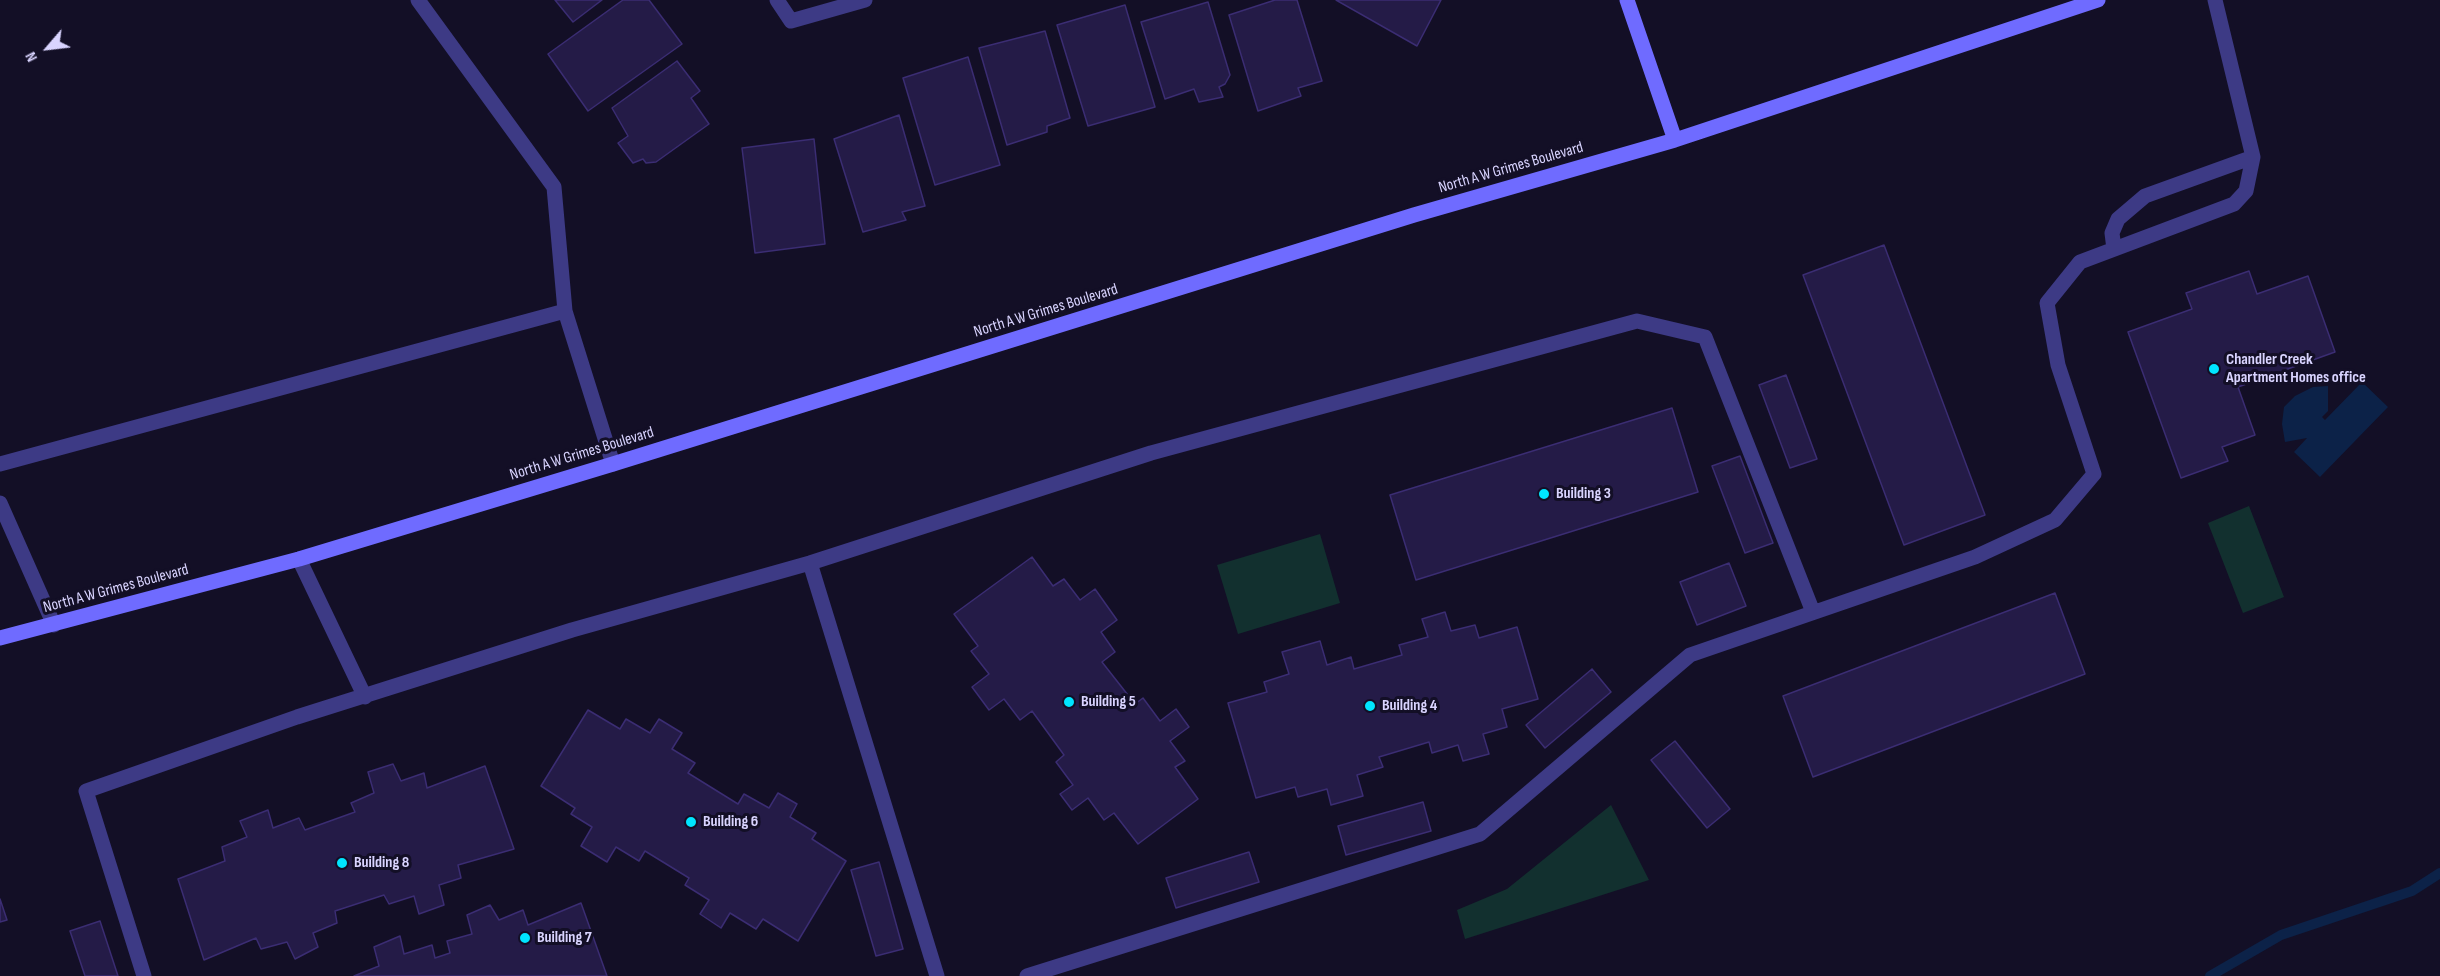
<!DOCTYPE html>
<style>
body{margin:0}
#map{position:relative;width:2440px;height:976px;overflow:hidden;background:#130f26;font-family:"Sofia Sans Condensed",sans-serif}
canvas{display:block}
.north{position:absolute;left:18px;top:18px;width:60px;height:60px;-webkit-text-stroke:4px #130f26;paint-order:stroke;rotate:242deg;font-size:16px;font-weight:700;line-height:24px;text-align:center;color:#d9d4ff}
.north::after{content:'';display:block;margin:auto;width:21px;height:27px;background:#d9d4ff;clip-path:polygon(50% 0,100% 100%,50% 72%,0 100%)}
</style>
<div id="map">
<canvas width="2440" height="976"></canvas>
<div class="north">N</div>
</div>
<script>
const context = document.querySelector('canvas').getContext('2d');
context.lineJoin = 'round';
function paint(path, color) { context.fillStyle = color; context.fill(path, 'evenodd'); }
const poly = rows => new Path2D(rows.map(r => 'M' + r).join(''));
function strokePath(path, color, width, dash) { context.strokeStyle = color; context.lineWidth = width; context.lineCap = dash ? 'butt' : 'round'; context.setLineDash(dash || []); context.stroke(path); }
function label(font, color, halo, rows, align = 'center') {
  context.font = font + ' "Sofia Sans Condensed",sans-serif'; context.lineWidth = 6; context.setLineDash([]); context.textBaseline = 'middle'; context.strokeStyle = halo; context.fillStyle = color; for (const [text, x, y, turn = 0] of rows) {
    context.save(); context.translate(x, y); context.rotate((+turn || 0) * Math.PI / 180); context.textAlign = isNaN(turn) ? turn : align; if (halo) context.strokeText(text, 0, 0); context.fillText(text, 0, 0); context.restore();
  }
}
const green = poly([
 [2249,506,2284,597,2243,613,2208,523],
 [1320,534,1340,603,1238,634,1217,565],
 [1611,805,1649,880,1465,939,1457,910,1507,889]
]);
const water = poly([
 [2362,382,2388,407,2320,477,2294,452,2307,438,2285,442,2282,424,2284,407,2295,396,2313,387,2328,386,2328,411,2322,417,2325,420]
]);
const stream = poly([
 [2210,976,2281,935,2412,891,2440,873]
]);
const building = poly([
 [555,0,602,0,573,22,555,0],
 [623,0,649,0,682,44,588,111,548,54,623,0],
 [1275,0,1297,0,1322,81,1298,88,1301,96,1258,111,1229,15,1275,0],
 [1336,0,1441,0,1417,46,1336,0],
 [1208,2,1230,75,1225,84,1219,87,1223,97,1199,102,1194,89,1165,99,1141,22,1208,2],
 [1125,5,1155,107,1088,126,1057,25,1125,5],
 [1045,31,1070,118,1047,126,1047,132,1007,145,979,48,1045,31],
 [968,57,1000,165,935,185,903,78,968,57],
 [677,61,700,91,691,98,709,124,656,162,646,163,643,159,633,163,618,143,628,136,612,108,677,61],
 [899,115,925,206,902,212,906,220,863,232,834,139,899,115],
 [814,139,825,244,755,253,742,148,814,139],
 [1884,245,1985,515,1904,545,1803,275,1884,245],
 [2249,271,2257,294,2308,276,2335,352,2238,387,2255,435,2222,447,2228,461,2181,478,2128,332,2192,309,2186,293,2249,271],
 [1786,375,1817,459,1790,468,1759,385,1786,375],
 [1672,408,1698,492,1416,580,1390,495,1672,408],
 [1740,456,1773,543,1745,553,1712,466,1740,456],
 [1032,557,1053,586,1064,579,1080,600,1095,589,1117,620,1101,632,1115,652,1102,662,1135,704,1143,698,1160,721,1176,709,1189,727,1170,741,1185,761,1175,767,1198,799,1138,844,1114,813,1104,820,1088,798,1072,810,1060,794,1073,785,1056,762,1064,755,1032,711,1020,720,1004,699,989,710,972,687,989,674,971,651,978,646,954,614,1032,557],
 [1729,563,1746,606,1697,625,1680,582,1729,563],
 [2055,593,2085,674,1813,777,1783,696,2055,593],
 [1445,612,1451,631,1475,625,1479,638,1517,627,1538,699,1502,709,1507,727,1483,734,1489,754,1463,761,1458,745,1432,753,1429,742,1379,757,1383,767,1357,775,1363,796,1331,805,1327,789,1298,797,1295,787,1256,798,1228,703,1267,692,1264,682,1289,674,1282,652,1320,641,1327,665,1351,657,1354,669,1402,655,1399,645,1428,637,1422,619,1445,612],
 [1592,669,1611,692,1545,748,1526,725,1592,669],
 [588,710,620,729,626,719,650,733,659,719,682,733,672,749,695,763,688,773,738,804,744,794,769,808,778,793,797,804,790,817,816,833,812,839,846,861,798,941,763,919,756,929,730,913,721,928,700,914,709,900,685,885,689,878,645,851,639,861,616,847,607,862,581,846,592,827,571,814,575,808,541,786,588,710],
 [1675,741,1730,809,1707,828,1651,760,1675,741],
 [393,764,401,781,424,773,427,788,485,766,514,849,458,865,461,878,439,885,444,905,419,914,414,896,389,904,384,895,335,911,337,923,313,933,318,947,295,959,287,942,261,949,256,938,204,960,178,879,225,861,222,847,247,837,240,821,268,810,273,828,299,818,305,830,355,812,351,803,374,793,368,772,393,764],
 [1423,802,1431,831,1346,855,1338,826,1423,802],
 [1249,852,1259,882,1176,908,1166,878,1249,852],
 [879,862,903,949,876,956,851,870,879,862],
 [0,899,7,920,0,922,0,899],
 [581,903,607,976,354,976,379,966,374,947,400,936,404,954,432,945,435,958,450,953,447,941,472,934,467,915,490,905,499,920,523,910,528,925,581,903],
 [100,921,118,976,85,976,70,931,100,921]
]);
const lane = poly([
 [418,0,554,187,565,311],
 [2114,249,2112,233,2118,219,2145,196,2253,157],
 [0,464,565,311,613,464],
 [0,503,54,625],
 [299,559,365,697],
 [810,563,937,976],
 [144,976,86,791,297,717,572,630,810,563,1151,453,1637,321,1705,337,1813,612],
 [1027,976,1480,834,1690,655,1975,557,2055,520,2094,474,2058,365,2047,303,2080,262,2234,204,2246,191,2253,157,2215,0]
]);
const street = poly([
 [777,0,791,21,865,0]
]);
const secondary = poly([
 [1627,0,1675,140],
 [0,638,299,559,613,464,1414,215,1675,140,2098,0]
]);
const markers = [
 [2214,369,6,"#00e5ff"],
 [1544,494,6,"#00e5ff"],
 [1069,702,6,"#00e5ff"],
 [1370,706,6,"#00e5ff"],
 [691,822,6,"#00e5ff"],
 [342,863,6,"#00e5ff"],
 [525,938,6,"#00e5ff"]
];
const streetNames = [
 ["North A W Grimes Boulevard",1511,168,-16],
 ["North A W Grimes Boulevard",1046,311,-17],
 ["North A W Grimes Boulevard",582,454,-17],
 ["North A W Grimes Boulevard",116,589,-15]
];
const poiNames = [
 ["Chandler Creek",2226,360],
 ["Apartment Homes office",2226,378],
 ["Building 3",1556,494],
 ["Building 5",1081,702],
 ["Building 4",1382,706],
 ["Building 6",703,822],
 ["Building 8",354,863],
 ["Building 7",537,938]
];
paint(green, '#12302f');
paint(water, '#0c2248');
strokePath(stream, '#0c2248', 10);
paint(building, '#241b47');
strokePath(building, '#3b2d73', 1.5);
strokePath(lane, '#3d3a85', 15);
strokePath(street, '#3d3a85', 15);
strokePath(secondary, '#6f6bff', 15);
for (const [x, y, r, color] of markers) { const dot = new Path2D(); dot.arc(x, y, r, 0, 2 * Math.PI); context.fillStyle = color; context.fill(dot); strokePath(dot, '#130f26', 2); }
label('16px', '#d9d4ff', '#130f26', streetNames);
label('bold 16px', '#d9d4ff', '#130f26', poiNames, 'left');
</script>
